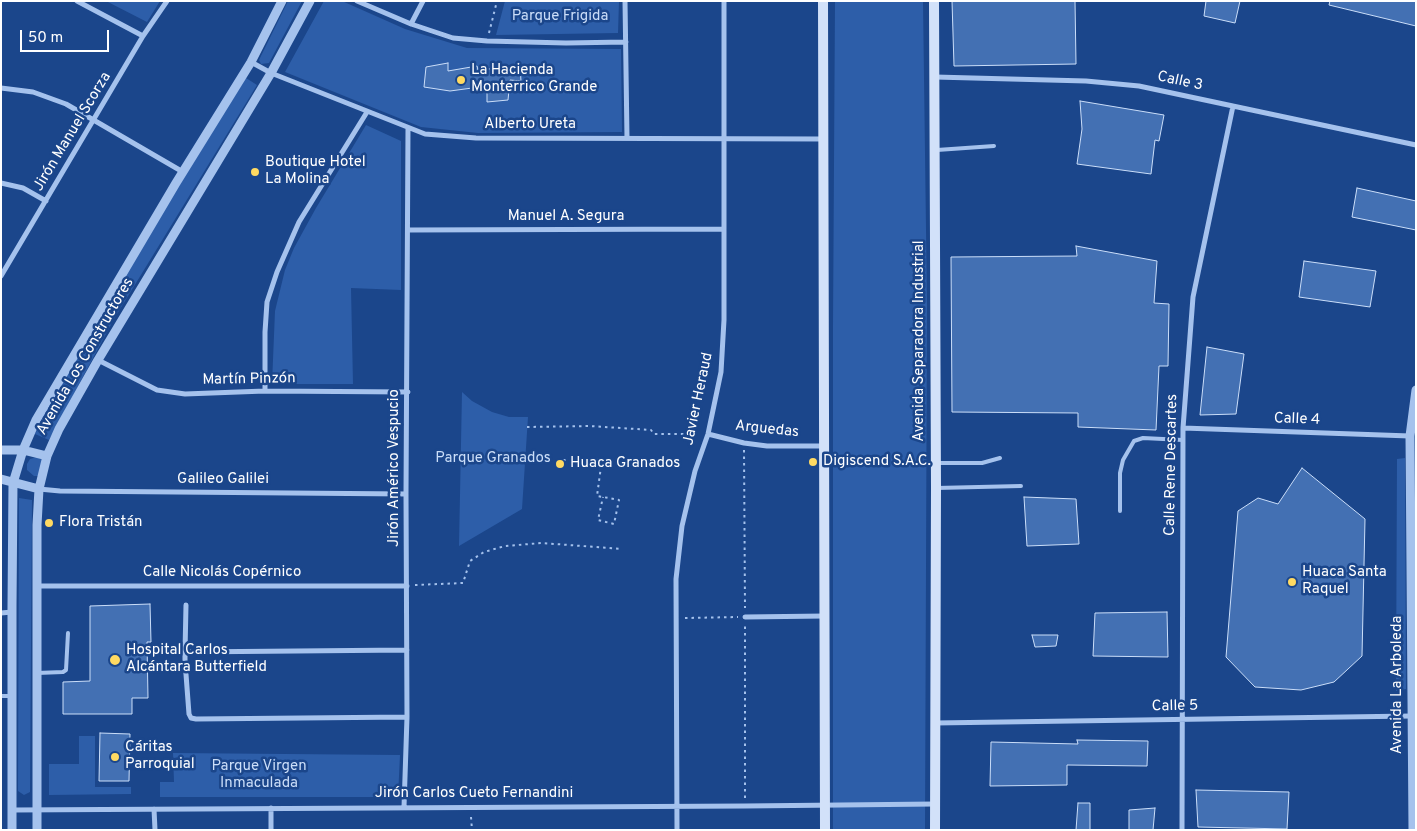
<!DOCTYPE html>
<meta charset="utf-8">
<style>
body{margin:0}
#map{position:relative;width:1417px;height:831px;overflow:hidden;background:#1b468b;font-family:Overpass,sans-serif}
canvas{display:block}
.frame{position:absolute;inset:0;border:2px solid #fff;pointer-events:none}
.scale{position:absolute;left:20px;top:30px;width:89px;height:22px;box-sizing:border-box;border:2px solid #fff;border-top:0;padding-left:6px;font-size:15px;line-height:18px;white-space:nowrap;color:#fff;-webkit-text-stroke:4px #1b468b;paint-order:stroke}
</style>
<div id="map">
<canvas width="1417" height="831"></canvas>
<div class="frame"></div>
<div class="scale">50 m</div>
</div>
<script>
const context = document.querySelector('canvas').getContext('2d');
context.lineJoin = 'round';
function paint(path, color) { context.fillStyle = color; context.fill(path, 'evenodd'); }
const poly = rows => new Path2D(rows.map(r => 'M' + r).join(''));
function strokePath(path, color, width, dash) { context.strokeStyle = color; context.lineWidth = width; context.lineCap = dash ? 'butt' : 'round'; context.setLineDash(dash || []); context.stroke(path); }
function label(font, color, halo, rows, align = 'center') {
  context.font = font + ' Overpass,sans-serif'; context.lineWidth = 5; context.setLineDash([]); context.textBaseline = 'middle'; context.strokeStyle = halo; context.fillStyle = color; for (const [text, x, y, turn = 0] of rows) {
    context.save(); context.translate(x, y); context.rotate((+turn || 0) * Math.PI / 180); context.textAlign = isNaN(turn) ? turn : align; if (halo) context.strokeText(text, 0, 0); context.fillText(text, 0, 0); context.restore();
  }
}
const green = poly([
 [106,1,160,1,147,22],
 [288,1,302,1,269,63,261,64,259,60],
 [324,1,342,1,405,29,467,48,621,49,622,132,478,133,421,127,285,72],
 [505,1,619,1,618,33,496,35],
 [835,1,923,1,927,305,925,830,833,830,833,325],
 [246,78,257,85,114,319,49,440,35,434,56,390,146,238],
 [366,125,401,141,401,290,351,288,353,384,272,384,275,311,285,270,294,248,316,208],
 [462,392,472,401,492,412,509,417,528,417,522,509,459,546],
 [37,457,43,460,40,476,34,476,27,470,27,464,30,459],
 [1405,458,1406,689,1396,691,1397,459],
 [19,498,32,500,30,792,24,795,18,791],
 [79,736,95,736,95,787,131,787,131,794,49,795,49,764,79,764],
 [173,753,400,755,398,797,160,797,160,782,174,782]
]);
const building = poly([
 [952,1,1075,1,1076,64,954,66,952,1],
 [1206,1,1240,1,1235,23,1204,16,1206,1],
 [1330,1,1416,1,1416,26,1329,5,1330,1],
 [448,63,448,71,477,66,478,70,520,66,521,81,510,80,508,100,487,102,487,86,450,91,424,87,426,67,448,63],
 [1080,101,1164,115,1159,141,1155,140,1151,174,1077,164,1082,129,1080,101],
 [1357,188,1416,201,1416,230,1352,217,1357,188],
 [1076,246,1157,261,1154,303,1169,304,1168,366,1159,366,1156,430,1078,427,1078,413,952,412,951,257,1077,256,1076,246],
 [1304,261,1376,271,1370,307,1299,297,1304,261],
 [1207,347,1244,354,1236,414,1200,415,1207,347],
 [1302,468,1365,519,1362,656,1334,682,1301,690,1255,687,1226,657,1238,511,1258,498,1278,504,1302,468],
 [1024,497,1076,499,1079,544,1027,546,1024,497],
 [150,604,151,642,147,642,148,698,132,698,132,714,63,714,63,682,90,681,90,606,150,604],
 [1167,612,1168,657,1093,656,1095,613,1167,612],
 [1032,635,1058,635,1056,646,1035,647,1032,635],
 [100,733,130,734,129,781,99,781,100,733],
 [1077,740,1148,741,1147,766,1067,765,1067,785,990,786,991,742,1078,744,1077,740],
 [1196,790,1289,792,1287,829,1198,827,1196,790],
 [1078,803,1090,803,1090,830,1076,830,1078,803],
 [1155,808,1153,830,1129,830,1129,810,1155,808]
]);
const path = poly([
 [489,33,497,1],
 [527,427,590,426,651,430,654,434,698,434],
 [744,450,745,608],
 [602,459,597,496,603,497,619,500,614,524,598,520,603,497],
 [563,460,641,459],
 [415,585,463,583,470,561,484,552,505,546,542,543,622,549],
 [685,618,738,617],
 [745,798,745,625],
 [471,817,472,830]
]);
const service = poly([
 [937,150,994,146],
 [938,463,982,463,1000,458],
 [936,488,1021,486],
 [1120,511,1120,473,1123,460,1134,441,1143,438,1183,440],
 [37,673,63,672,66,670,68,633],
 [1,696,12,696]
]);
const minor = poly([
 [77,1,143,36],
 [357,1,411,24,453,38,487,41,566,43,626,42],
 [625,1,627,138],
 [411,24,423,1],
 [251,62,271,73,425,134,476,138,823,139],
 [935,77,1086,81,1139,86,1416,145],
 [1,88,33,92,66,104,183,172],
 [1,183,23,188,46,201],
 [408,230,724,229],
 [1,276,143,36,167,1],
 [98,360,157,390,185,394,265,391,408,392],
 [265,391,265,332,267,302,277,272,299,222,367,112],
 [1183,428,1410,436],
 [708,434,744,443,767,446,824,446],
 [39,489,60,491,406,494],
 [37,586,407,586],
 [1,613,12,612],
 [745,617,825,616],
 [185,652,186,605],
 [407,717,196,719,191,718,189,714,185,661,185,652,407,650],
 [935,723,1412,716],
 [404,807,407,717,406,494,408,129],
 [271,808,271,830],
 [154,809,155,830],
 [13,810,745,806,935,804],
 [677,830,676,579,682,526,695,471,708,434,721,372,724,320,724,1],
 [1182,830,1183,428,1193,297,1233,106]
]);
const tertiary = poly([
 [1,450,23,450,47,456],
 [1,479,39,489],
 [12,830,12,606,13,483,23,450,36,420,176,183,251,62,282,1],
 [37,830,37,525,39,489,47,456,59,429,98,360,271,73,310,1],
 [1413,830,1410,436,1416,390]
]);
const secondary = poly([
 [823,1,825,830],
 [934,1,936,488,935,830]
]);
const markers = [
 [461,80,5,"#ffda62"],
 [255,172,5,"#ffda62"],
 [813,462,5,"#ffda62"],
 [560,464,5,"#ffda62"],
 [49,523,5,"#ffda62"],
 [1292,582,5,"#ffda62"],
 [115,660,6,"#ffda62"],
 [115,757,5,"#ffda62"]
];
const parkNames = [
 ["Parque Frigida",560,17],
 ["Parque Granados",493,459],
 ["Parque Virgen",259,767],
 ["Inmaculada",259,784]
];
const poiNames = [
 ["La Hacienda",471,71],
 ["Monterrico Grande",471,88],
 ["Boutique Hotel",265,163],
 ["La Molina",265,180],
 ["Digiscend S.A.C.",823,462],
 ["Huaca Granados",570,464],
 ["Flora Tristán",59,523],
 ["Huaca Santa",1302,573],
 ["Raquel",1302,590],
 ["Hospital Carlos",126,651],
 ["Alcántara Butterfield",126,668],
 ["Cáritas",125,748],
 ["Parroquial",125,765]
];
const streetNames = [
 ["Calle 3",1180,82,12],
 ["Alberto Ureta",530,125],
 ["Jirón Manuel Scorza",73,132,-59],
 ["Manuel A. Segura",566,217],
 ["Avenida Separadora Industrial",920,341,-90],
 ["Avenida Los Constructores",86,357,-60],
 ["Martín Pinzón",249,380,-1],
 ["Javier Heraud",699,399,-78],
 ["Calle 4",1297,420,2],
 ["Arguedas",767,430,6],
 ["Calle Rene Descartes",1172,465,-89],
 ["Jirón Américo Vespucio",395,468,-90],
 ["Galileo Galilei",223,480],
 ["Calle Nicolás Copérnico",222,573],
 ["Avenida La Arboleda",1398,685,-90],
 ["Calle 5",1175,707,-1],
 ["Jirón Carlos Cueto Fernandini",474,794]
];
paint(green, '#2d5ea9');
paint(building, '#4370b3');
strokePath(building, '#cbdef9', 1);
strokePath(path, '#a5c2ed', 2, [2.5, 4]);
strokePath(service, '#a5c2ed', 4);
strokePath(minor, '#a5c2ed', 5);
strokePath(tertiary, '#a5c2ed', 9);
strokePath(secondary, '#d2e1f9', 10);
for (const [x, y, r, color] of markers) { const dot = new Path2D(); dot.arc(x, y, r, 0, 2 * Math.PI); context.fillStyle = color; context.fill(dot); strokePath(dot, '#1b468b', 2); }
label('15px', '#cbdef9', '#1b468b', parkNames);
label('15px', '#fff', '#1b468b', poiNames, 'left');
label('15px', '#fff', '#1b468b', streetNames);
</script>
